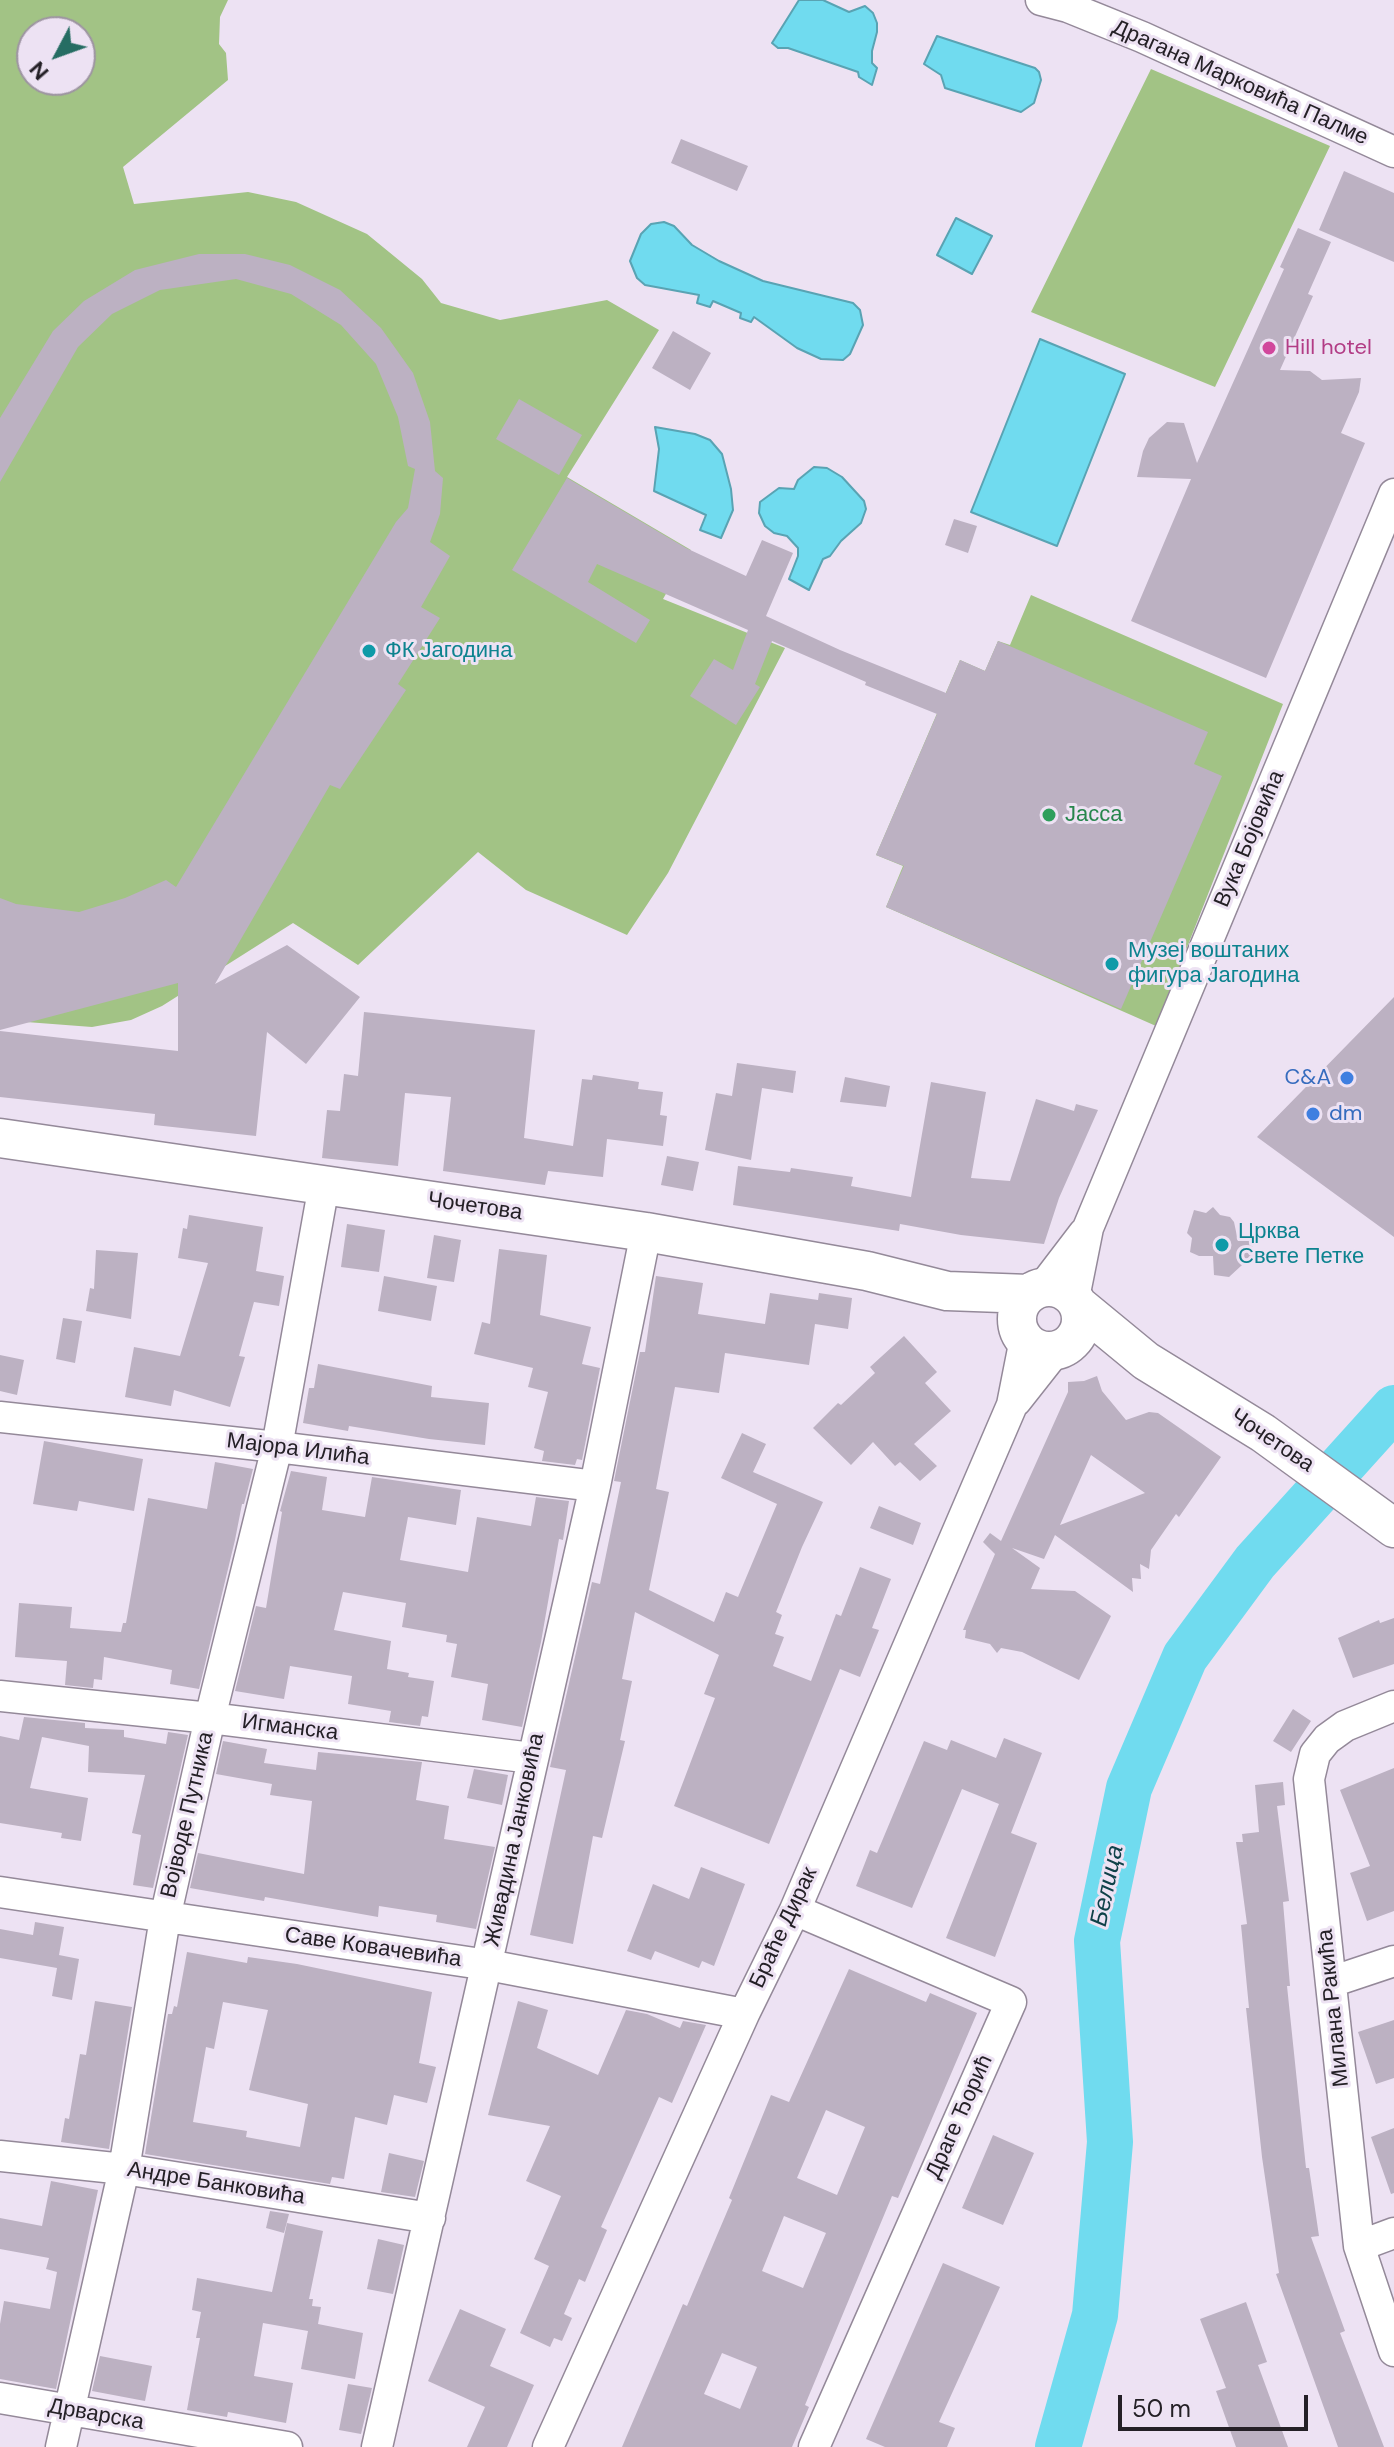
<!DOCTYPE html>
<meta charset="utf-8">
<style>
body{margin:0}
#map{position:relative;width:1394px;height:2447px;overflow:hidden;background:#ede2f3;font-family:"DM Sans",sans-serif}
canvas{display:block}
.north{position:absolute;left:16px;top:16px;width:80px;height:80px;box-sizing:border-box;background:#ede2f3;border:2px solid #9d94a1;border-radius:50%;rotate:229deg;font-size:22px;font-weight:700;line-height:32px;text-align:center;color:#242026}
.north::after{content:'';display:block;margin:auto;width:28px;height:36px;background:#266d63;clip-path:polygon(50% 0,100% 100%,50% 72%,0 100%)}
.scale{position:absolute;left:1118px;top:2395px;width:190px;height:36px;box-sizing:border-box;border:4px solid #242026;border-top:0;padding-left:10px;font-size:24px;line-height:28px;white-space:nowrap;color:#242026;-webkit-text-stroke:6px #ede2f3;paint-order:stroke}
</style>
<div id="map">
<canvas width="1394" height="2447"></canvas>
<div class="north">N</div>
<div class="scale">50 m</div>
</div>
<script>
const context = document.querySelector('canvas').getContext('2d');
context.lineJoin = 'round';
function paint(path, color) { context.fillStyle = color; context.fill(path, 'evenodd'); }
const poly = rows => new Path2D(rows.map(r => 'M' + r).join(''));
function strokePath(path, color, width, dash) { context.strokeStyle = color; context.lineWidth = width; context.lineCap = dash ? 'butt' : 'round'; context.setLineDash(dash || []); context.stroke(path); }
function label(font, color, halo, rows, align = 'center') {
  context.font = font + ' "DM Sans",sans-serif'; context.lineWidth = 6; context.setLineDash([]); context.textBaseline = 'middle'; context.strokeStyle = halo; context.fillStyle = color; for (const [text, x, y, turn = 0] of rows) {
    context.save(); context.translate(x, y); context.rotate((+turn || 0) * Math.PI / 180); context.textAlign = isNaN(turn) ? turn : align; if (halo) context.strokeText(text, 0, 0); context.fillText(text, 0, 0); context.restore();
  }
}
const green = poly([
 [0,0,228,0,220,17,219,44,226,53,228,80,123,167,134,204,248,192,296,202,367,234,422,279,441,303,500,320,607,300,659,330,567,477,691,550,663,599,785,648,668,873,627,935,526,890,478,852,358,965,293,923,162,1006,131,1020,92,1027,0,1020],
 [32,32,80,32,80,80,32,80],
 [1151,69,1330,146,1215,387,1031,312],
 [1031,595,1283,704,1156,1026,886,907,903,866,876,855,960,660,985,671,998,641,1010,645]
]);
const water = poly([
 [799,0,823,0,849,12,865,6,873,13,877,23,877,32,872,51,872,63,877,68,872,85,859,77,858,72,788,48,778,48,772,43,799,0],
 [937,36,1035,68,1039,72,1041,80,1034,103,1021,112,945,88,941,75,924,64,937,36],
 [956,218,992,236,972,274,937,255,956,218],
 [664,222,674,226,692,245,719,261,763,281,853,303,860,310,863,325,850,354,843,360,821,359,797,348,754,317,751,322,740,318,741,313,713,301,710,307,697,303,699,295,645,285,637,278,630,261,641,234,651,224,664,222],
 [1040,339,1125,374,1057,546,971,512,1040,339],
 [655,427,695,434,710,440,722,454,731,489,733,510,721,538,700,530,706,515,654,491,659,449,655,427],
 [814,467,827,468,842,477,864,501,866,509,861,523,841,541,830,556,823,559,809,590,789,579,798,556,798,548,787,536,774,533,765,526,759,513,760,502,779,488,794,489,798,480,814,467]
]);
const river = poly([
 [1058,2447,1095,2315,1110,2142,1097,1941,1129,1788,1185,1657,1255,1562,1394,1408]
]);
const building = poly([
 [681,139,748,166,737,191,671,163],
 [1344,171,1394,193,1394,262,1319,230],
 [1298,228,1331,242,1308,294,1313,296,1280,370,1310,371,1322,380,1361,378,1359,392,1341,433,1365,443,1266,678,1131,621,1191,479,1137,477,1143,451,1149,438,1167,422,1184,423,1197,463,1284,269,1280,267],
 [199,254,245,254,290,265,340,290,381,328,413,373,430,422,435,471,443,478,440,514,430,542,450,556,421,607,440,618,398,684,406,690,340,789,330,785,215,984,287,945,360,997,306,1064,267,1032,256,1136,154,1125,155,1114,0,1097,0,1031,178,1051,178,983,0,1030,0,898,16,904,79,912,125,898,166,880,176,887,396,522,408,508,415,469,408,466,398,417,376,364,341,325,291,294,236,279,160,290,112,314,78,347,0,482,0,418,53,331,84,301,135,270],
 [673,331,711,353,690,390,652,368],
 [519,399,582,435,559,475,496,439],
 [567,478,686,548,746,576,762,540,793,553,766,616,840,650,946,693,960,660,985,671,998,641,1208,732,1194,764,1222,776,1121,1009,886,907,904,866,876,855,937,714,865,685,866,682,772,641,755,684,760,687,736,725,690,696,714,659,733,670,748,630,597,564,588,582,650,620,636,643,512,570],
 [954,519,977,526,968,553,945,545],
 [1394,997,1394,1237,1257,1137],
 [364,1012,535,1030,524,1138,573,1146,582,1079,592,1080,593,1075,639,1082,638,1089,663,1092,660,1115,667,1116,663,1146,607,1139,603,1177,548,1171,545,1185,443,1171,451,1097,405,1093,398,1166,322,1158,327,1110,340,1111,344,1074,358,1076],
 [737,1063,796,1071,793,1093,762,1088,751,1160,705,1150,716,1093,732,1096],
 [845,1077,890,1086,886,1107,840,1102],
 [931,1082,986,1092,971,1178,1010,1181,1036,1099,1074,1111,1076,1104,1098,1110,1059,1198,1044,1244,961,1235,900,1224,899,1231,733,1205,738,1166,790,1172,791,1168,853,1177,851,1186,911,1197],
 [667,1156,699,1162,693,1191,661,1185],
 [1213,1207,1220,1215,1230,1217,1234,1222,1238,1241,1251,1241,1254,1254,1229,1277,1214,1275,1213,1256,1199,1256,1190,1252,1192,1238,1187,1233,1194,1210,1206,1213],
 [189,1215,263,1227,256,1271,284,1276,279,1306,254,1302,239,1356,245,1357,230,1407,174,1390,171,1406,125,1397,134,1347,180,1356,208,1263,178,1258,183,1228,187,1229],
 [347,1224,385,1230,379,1272,341,1267],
 [434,1235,461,1240,454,1282,427,1278],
 [499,1249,547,1255,540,1315,591,1327,582,1364,600,1368,582,1460,577,1459,575,1465,542,1461,544,1451,534,1448,548,1392,528,1387,533,1368,474,1354,482,1322,490,1324],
 [96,1250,138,1253,131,1319,86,1311,90,1288,94,1289],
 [384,1276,437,1286,431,1321,378,1311],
 [656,1276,703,1283,698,1314,765,1324,770,1293,818,1300,819,1293,852,1298,848,1329,815,1324,809,1365,725,1353,719,1393,675,1387,656,1489,669,1492,649,1590,714,1622,726,1592,738,1597,777,1504,721,1478,742,1433,766,1444,753,1472,823,1502,802,1547,776,1612,782,1615,775,1634,784,1637,773,1666,811,1681,836,1614,841,1616,860,1567,891,1579,872,1628,879,1630,860,1677,840,1669,769,1844,674,1806,715,1698,704,1694,719,1655,635,1612,622,1679,632,1681,620,1740,625,1741,602,1838,593,1836,573,1944,530,1935,566,1770,550,1767,592,1582,600,1584,621,1482,614,1481,640,1352,645,1352],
 [63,1318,82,1321,75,1363,56,1359],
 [904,1336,937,1372,925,1383,951,1411,914,1444,937,1466,920,1481,900,1462,895,1466,873,1442,851,1465,813,1428,838,1403,841,1405,875,1373,870,1367],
 [0,1355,24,1360,17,1395,0,1391],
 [318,1364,432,1386,431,1397,489,1403,485,1445,429,1439,349,1426,348,1431,303,1423,309,1388,314,1388],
 [1097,1376,1102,1391,1126,1420,1149,1412,1158,1413,1221,1457,1179,1517,1176,1514,1151,1550,1149,1569,1140,1564,1141,1579,1132,1578,1133,1592,1055,1535,1044,1559,1012,1548,1040,1568,1031,1589,1075,1591,1111,1616,1079,1680,1022,1652,1001,1648,997,1653,990,1644,965,1638,966,1630,963,1630,995,1554,983,1542,990,1533,1001,1541,1068,1392,1068,1382,1084,1381],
 [1091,1455,1145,1493,1060,1525],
 [44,1441,143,1459,134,1511,79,1501,77,1511,33,1504],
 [215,1462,253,1469,244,1504,242,1504,235,1540,199,1689,170,1684,172,1670,104,1657,102,1680,94,1679,93,1688,65,1685,67,1661,15,1657,19,1603,72,1607,70,1628,121,1632,123,1623,126,1623,148,1498,207,1509],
 [291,1471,327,1477,322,1510,365,1517,372,1477,461,1490,456,1525,408,1517,400,1560,468,1572,477,1517,531,1526,536,1497,569,1501,563,1540,559,1539,541,1642,522,1727,482,1720,488,1684,451,1677,457,1644,446,1642,447,1635,402,1627,406,1603,343,1592,334,1630,391,1641,387,1669,409,1673,408,1677,434,1681,428,1717,422,1716,420,1726,389,1722,391,1711,348,1704,352,1676,290,1666,284,1699,235,1691,256,1606,266,1608,282,1512,280,1511],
 [879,1506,921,1523,913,1545,870,1528],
 [1394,1618,1394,1664,1353,1678,1338,1638,1379,1620,1380,1623],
 [1293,1709,1311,1721,1291,1752,1273,1741],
 [24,1717,85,1723,85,1728,124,1730,124,1737,166,1744,168,1732,188,1735,153,1888,133,1885,141,1835,132,1833,145,1775,88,1772,89,1746,42,1737,30,1788,88,1798,81,1841,61,1838,62,1833,0,1823,0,1736,19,1740],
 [1004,1738,1042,1753,1011,1833,1037,1843,995,1957,946,1938,999,1804,962,1789,912,1908,856,1886,870,1850,877,1853,924,1741,947,1750,951,1740,996,1758],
 [223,1741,267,1749,264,1763,316,1770,318,1752,422,1762,416,1800,449,1806,444,1839,495,1847,476,1929,436,1922,437,1915,379,1906,378,1917,265,1897,264,1901,190,1888,198,1853,304,1874,312,1801,270,1795,272,1784,216,1774],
 [1394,1768,1394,1911,1367,1921,1350,1873,1370,1866,1340,1790],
 [474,1769,508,1775,502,1805,467,1798],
 [1283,1782,1285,1805,1277,1806,1289,1901,1283,1902,1290,1986,1287,1986,1306,2168,1309,2168,1319,2236,1311,2237,1345,2331,1340,2333,1384,2447,1338,2447,1276,2274,1279,2273,1262,2157,1246,2008,1249,2008,1241,1925,1247,1924,1236,1842,1243,1842,1242,1834,1259,1832,1255,1785],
 [701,1867,745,1884,714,1966,702,1961,699,1968,655,1951,651,1960,627,1951,653,1884,689,1899],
 [35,1922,64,1927,59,1955,79,1959,72,2000,52,1996,57,1968,0,1958,0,1929,33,1935],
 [187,1952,247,1963,248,1957,297,1964,432,1992,419,2063,436,2067,427,2103,394,2095,387,2125,355,2117,344,2179,332,2177,330,2184,145,2154,168,2014,172,2014,174,2006,177,2007],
 [223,2002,268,2010,249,2090,308,2104,300,2147,246,2137,247,2131,193,2122,206,2047,214,2049],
 [849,1969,926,2002,930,1993,977,2013,898,2198,892,2196,805,2405,809,2407,792,2447,622,2447,683,2304,687,2306,732,2200,729,2198,771,2095,789,2102],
 [826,2110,865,2127,837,2195,797,2178],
 [784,2216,826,2233,803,2288,762,2271],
 [722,2353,757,2367,740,2409,704,2394],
 [95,2001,132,2007,109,2149,61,2142,65,2118,69,2119,80,2054,86,2055],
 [518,2001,548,2010,537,2048,598,2075,626,2010,647,2014,680,2028,683,2021,706,2025,672,2103,659,2097,601,2227,607,2230,585,2282,579,2279,564,2314,572,2318,562,2341,554,2338,550,2347,520,2333,549,2266,534,2259,561,2196,526,2181,550,2126,488,2115],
 [1394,2020,1394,2078,1376,2084,1358,2032],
 [1394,2128,1394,2193,1391,2194,1371,2137],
 [993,2135,1034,2153,1003,2225,962,2208],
 [389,2153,424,2161,415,2197,381,2192],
 [51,2181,98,2190,56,2389,0,2379,0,2324,4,2301,50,2309,57,2272,46,2269,49,2258,0,2249,0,2218,42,2226],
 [270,2211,289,2214,284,2233,266,2228],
 [287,2223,323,2231,309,2299,313,2299,312,2306,321,2307,318,2324,363,2333,355,2379,301,2369,308,2331,263,2323,254,2376,293,2383,286,2423,228,2412,227,2417,187,2410,200,2338,196,2338,201,2312,192,2310,197,2278,272,2292],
 [378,2239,404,2245,393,2294,367,2289],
 [943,2263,1000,2287,939,2422,955,2428,947,2447,885,2447,866,2439],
 [1246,2302,1267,2362,1258,2365,1288,2447,1236,2447,1216,2391,1226,2388,1200,2319],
 [460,2309,506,2329,490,2366,534,2385,507,2447,467,2447,485,2407,428,2381],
 [100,2356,152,2366,145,2401,92,2391],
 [348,2384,372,2388,361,2434,339,2430]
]);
const minor = poly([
 [1041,0,1068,7,1142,37,1394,152],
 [1042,1288,1084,1233],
 [1074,1298,1088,1228,1394,494],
 [1016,1401,1057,1349],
 [0,1417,277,1447,595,1486],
 [0,1696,210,1718,532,1758],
 [1394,1706,1345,1726,1327,1739,1315,1754,1309,1779,1359,2246,1394,2351],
 [0,1892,488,1965,744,2014],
 [795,1910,1011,2002,814,2447],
 [1331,1982,1394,1961],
 [0,2156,124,2169,430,2218],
 [1359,2246,1394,2233],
 [0,2398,287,2447],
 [61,2447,124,2169,165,1918,210,1718,277,1447,324,1185],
 [377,2447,595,1486,646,1232],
 [548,2447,744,2014,795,1910,1012,1405,1025,1339]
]);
const tertiary = poly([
 [0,1138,646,1232,867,1271,947,1291,1029,1294],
 '1017 1319a32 32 0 1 1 64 0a32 32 0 1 1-64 0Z',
 [1078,1305,1146,1361,1263,1433,1394,1528]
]);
const markers = [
 [1269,348,8,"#d1479c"],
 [369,651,8,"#0f9aa8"],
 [1049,815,8,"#2e9e5b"],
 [1112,964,8,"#0f9aa8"],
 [1347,1078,8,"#3f7fe0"],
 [1313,1114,8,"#3f7fe0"],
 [1222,1245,8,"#0f9aa8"]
];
const streetNames = [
 ["Драгана Марковића Палме",1240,83,24],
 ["Вука Бојовића",1250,839,-67],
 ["Чочетова",475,1207,8],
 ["Чочетова",1272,1441,34],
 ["Мајора Илића",298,1450,7],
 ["Игманска",290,1728,7],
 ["Војводе Путника",188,1815,-77],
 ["Живадина Јанковића",515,1840,-78],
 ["Браће Дирак",784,1928,-65],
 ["Саве Ковачевића",373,1948,8],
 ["Милана Ракића",1334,2008,-96],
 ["Драге Ђорић",960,2117,-66],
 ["Андре Банковића",216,2184,9],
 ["Дрварска",96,2415,10]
];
const hotelNames = [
 ["Hill hotel",1285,348]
];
const cultureNames = [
 ["ФК Јагодина",385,651],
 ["Музеј воштаних",1128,951],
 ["фигура Јагодина",1128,976],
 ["Црква",1238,1232],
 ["Свете Петке",1238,1257]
];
const leisureNames = [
 ["Јасса",1065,815]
];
const shopNames = [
 ["C&A",1331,1078],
 ["dm",1329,1114,"left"]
];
const waterNames = [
 ["Белица",1108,1886,-78]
];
paint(green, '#a2c385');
paint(water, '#70dbef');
strokePath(water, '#59a3b3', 2);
strokePath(river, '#70dbef', 46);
paint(building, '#bcb1c2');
strokePath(minor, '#948999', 33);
strokePath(tertiary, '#948999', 41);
strokePath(minor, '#fff', 30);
strokePath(tertiary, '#fff', 38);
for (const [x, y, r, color] of markers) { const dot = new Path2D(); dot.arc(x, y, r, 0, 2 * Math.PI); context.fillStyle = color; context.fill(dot); strokePath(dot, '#ede2f3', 3); }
label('22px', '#242026', '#ede2f3', streetNames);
label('22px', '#b23c85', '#ede2f3', hotelNames, 'left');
label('22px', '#0d838f', '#ede2f3', cultureNames, 'left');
label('22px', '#27864d', '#ede2f3', leisureNames, 'left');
label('22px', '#366cbe', '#ede2f3', shopNames, 'right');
label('italic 24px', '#0f4149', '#ede2f3', waterNames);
</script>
